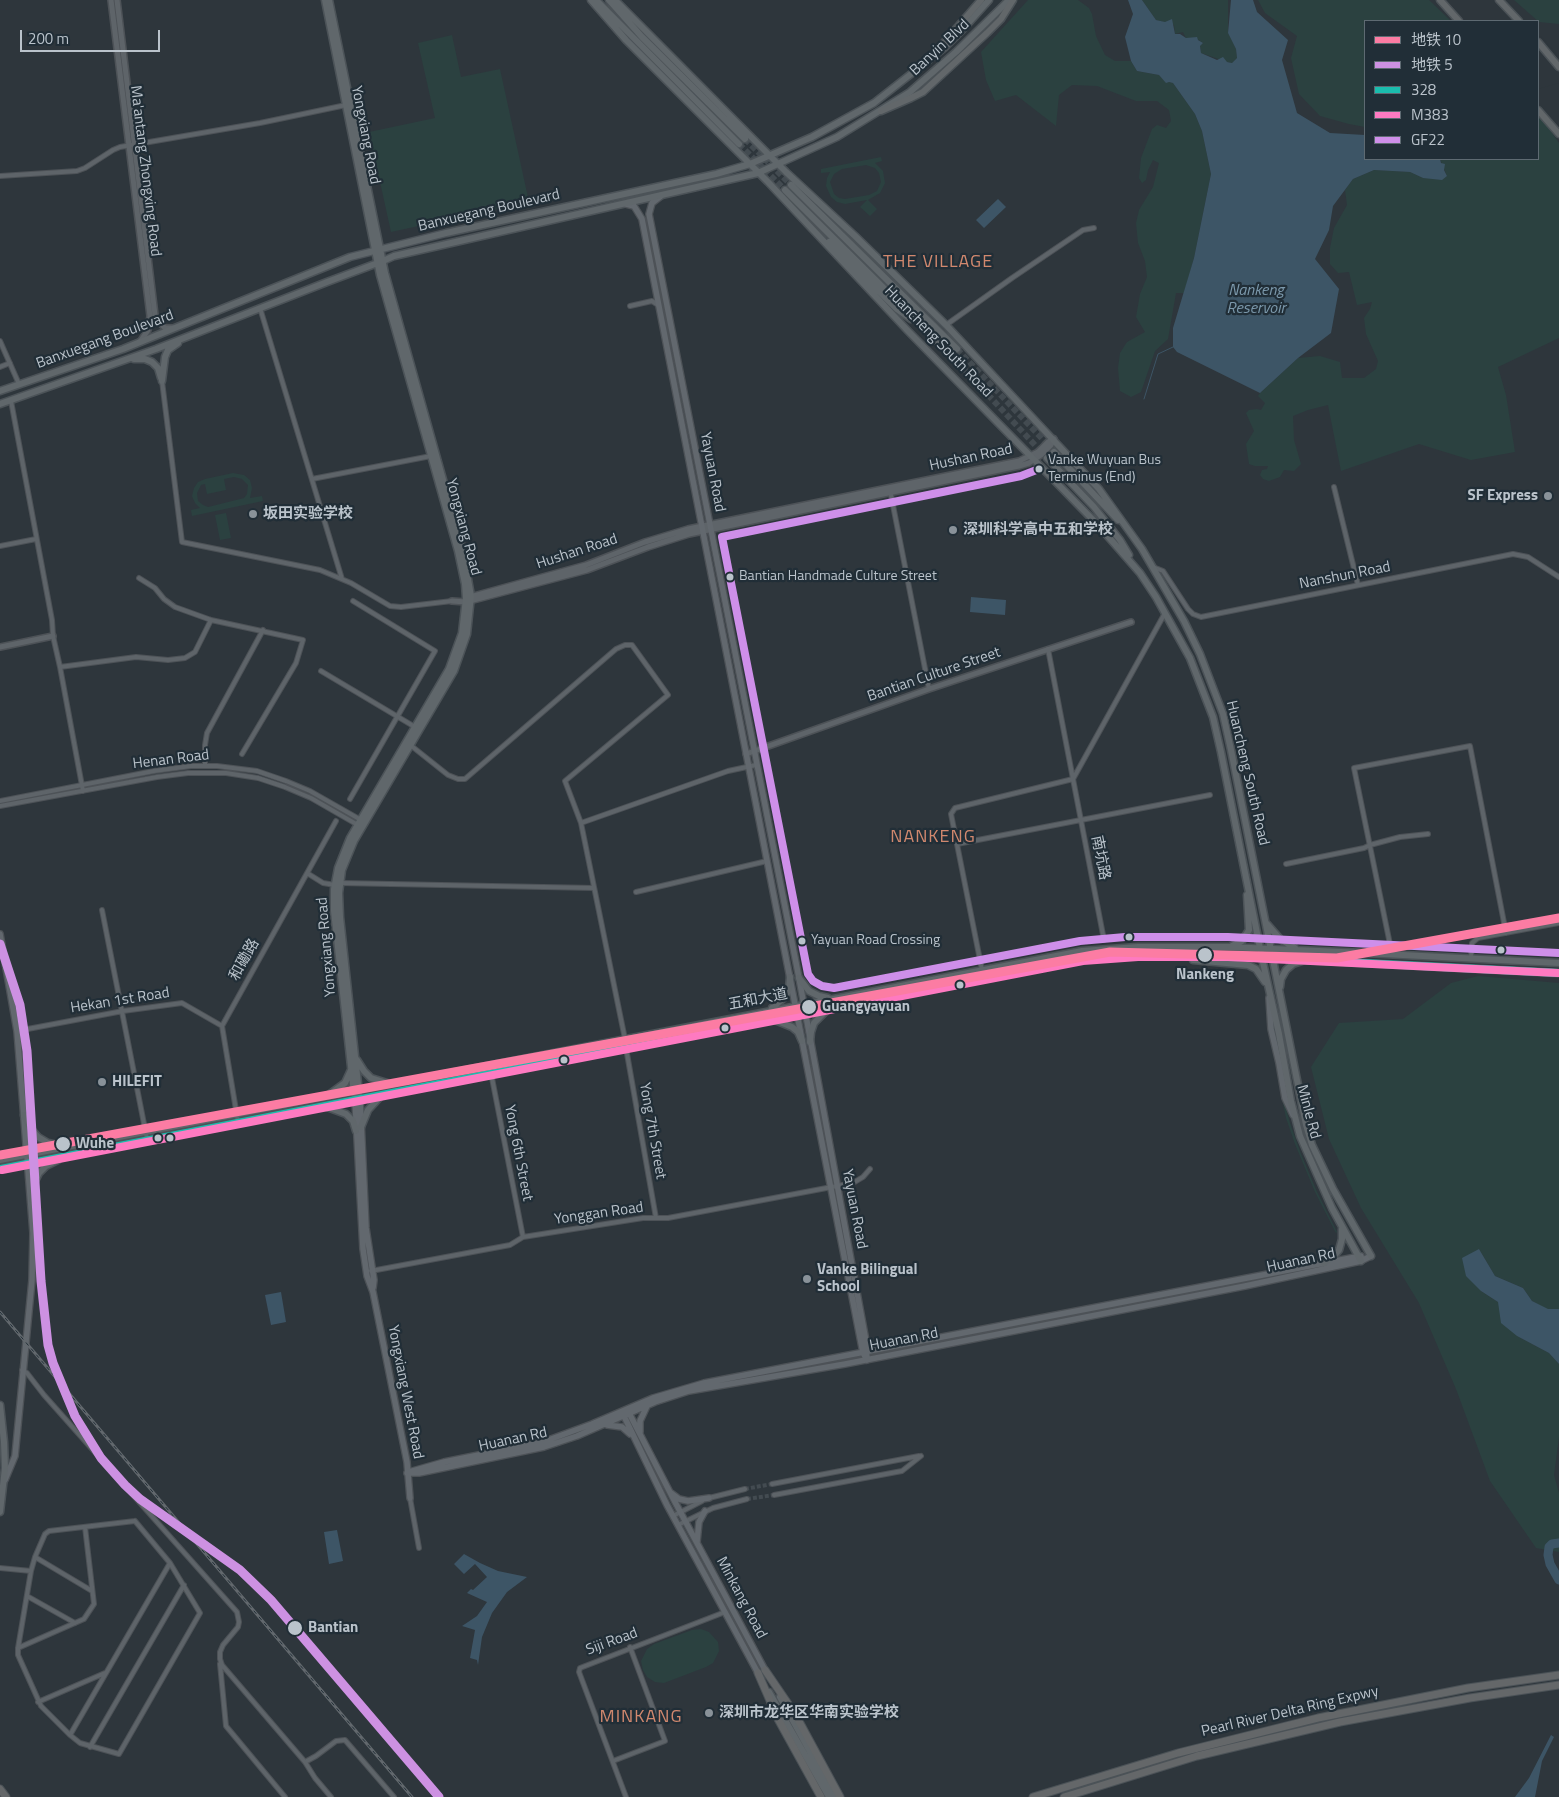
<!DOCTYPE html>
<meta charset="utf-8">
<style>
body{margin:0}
#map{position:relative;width:1559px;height:1797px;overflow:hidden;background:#2e363c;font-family:"Titillium Web","Noto Sans SC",sans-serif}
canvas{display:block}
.legend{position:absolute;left:1364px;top:20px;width:175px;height:140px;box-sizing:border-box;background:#212e37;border:1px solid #5e6a72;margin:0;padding:6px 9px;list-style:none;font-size:15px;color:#bac3cb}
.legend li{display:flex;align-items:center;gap:10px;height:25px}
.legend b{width:25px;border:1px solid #5e6a72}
.scale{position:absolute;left:20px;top:30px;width:140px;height:22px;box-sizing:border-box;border:2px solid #bac3cb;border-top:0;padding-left:6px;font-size:15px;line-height:18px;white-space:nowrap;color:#bac3cb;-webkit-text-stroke:4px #212e37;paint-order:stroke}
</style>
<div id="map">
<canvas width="1559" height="1797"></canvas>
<ul class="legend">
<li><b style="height:6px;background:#fc7ca3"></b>地铁 10</li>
<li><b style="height:6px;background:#cd91e2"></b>地铁 5</li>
<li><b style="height:6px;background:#1abdad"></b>328</li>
<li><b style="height:6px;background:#fe7ac1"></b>M383</li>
<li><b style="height:6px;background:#ce8fe9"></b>GF22</li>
</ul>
<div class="scale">200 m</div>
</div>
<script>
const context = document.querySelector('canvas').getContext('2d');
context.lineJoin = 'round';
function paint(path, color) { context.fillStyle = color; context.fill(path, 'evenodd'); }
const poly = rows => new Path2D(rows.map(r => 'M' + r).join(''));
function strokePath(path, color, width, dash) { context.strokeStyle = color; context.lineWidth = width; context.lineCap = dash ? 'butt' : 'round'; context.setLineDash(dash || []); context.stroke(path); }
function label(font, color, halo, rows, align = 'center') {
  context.font = font + ' "Titillium Web","Noto Sans SC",sans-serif'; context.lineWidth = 4.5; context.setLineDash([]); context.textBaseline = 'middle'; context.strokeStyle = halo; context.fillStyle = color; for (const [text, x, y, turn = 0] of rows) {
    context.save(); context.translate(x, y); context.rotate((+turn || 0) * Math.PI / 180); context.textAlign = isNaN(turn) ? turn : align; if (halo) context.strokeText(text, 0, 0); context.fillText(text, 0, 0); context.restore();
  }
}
const green = poly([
 [1028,0,1078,0,1089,8,1092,14,1096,36,1105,55,1115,61,1131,61,1137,71,1159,75,1166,82,1169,82,1173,83,1195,114,1202,131,1211,174,1194,258,1184,293,1176,293,1168,339,1155,351,1141,392,1131,397,1120,391,1118,368,1120,353,1127,342,1145,332,1136,317,1140,294,1147,277,1145,261,1138,243,1136,223,1139,210,1153,187,1159,163,1153,160,1148,170,1146,180,1142,183,1139,178,1141,158,1152,129,1157,125,1166,128,1171,121,1169,110,1157,101,1136,101,1097,86,1072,85,1059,95,1056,126,1016,95,995,101,986,80,981,52],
 [1142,0,1228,0,1228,33,1236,49,1237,58,1233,63,1227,62,1201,53,1200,46,1203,43,1197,39,1186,38,1183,32,1175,34,1174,25,1156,20],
 [1258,0,1429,0,1451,21,1365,21,1365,127,1349,124,1320,116,1299,94,1291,58,1297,36,1265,13],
 [1514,0,1559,0,1559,24,1539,22],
 [452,35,461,77,500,69,529,202,391,232,369,132,435,118,418,43],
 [1538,117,1543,120,1559,143,1559,338,1498,367,1506,395,1515,452,1471,460,1419,444,1341,471,1328,405,1308,410,1293,416,1294,440,1301,464,1294,471,1284,470,1280,477,1269,481,1263,479,1260,475,1262,470,1267,469,1268,466,1255,466,1249,464,1246,444,1254,431,1246,413,1249,410,1257,409,1261,410,1265,403,1258,396,1260,393,1298,358,1320,356,1340,362,1342,378,1364,378,1376,369,1378,361,1366,334,1364,318,1370,309,1372,302,1357,305,1349,272,1338,273,1330,264,1330,248,1334,228,1347,205,1345,190,1353,179,1374,170,1410,172,1423,178,1447,176,1440,159,1538,159],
 [881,157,882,161,875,163,883,171,885,183,880,193,868,200,877,209,870,216,860,207,867,200,845,204,837,202,831,197,826,186,827,178,830,172,821,173,821,169],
 [866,165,875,168,879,173,881,182,877,191,869,195,845,199,839,198,834,194,830,182,834,174,842,169],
 [233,473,244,475,250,480,252,488,250,498,262,496,263,501,192,516,191,510,200,508,195,503,192,496,194,488,198,482,205,479],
 [234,477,242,479,248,485,247,494,244,498,208,507,203,505,198,501,197,493,201,485,205,484,207,494,226,490,224,479],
 [226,513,231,538,220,540,215,515],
 [1478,976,1559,983,1559,1309,1548,1310,1532,1301,1523,1288,1495,1276,1479,1249,1481,1291,1498,1302,1517,1336,1549,1353,1559,1364,1559,1437,1554,1475,1559,1493,1559,1552,1536,1548,1490,1481,1456,1389,1419,1303,1361,1208,1329,1139,1311,1067,1339,1023,1403,1019,1451,983],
 [1281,1093,1282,1093,1290,1123,1301,1154,1317,1192,1337,1232,1336,1233,1315,1192,1295,1144,1286,1118],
 [701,1629,709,1632,718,1642,719,1651,713,1663,706,1667,664,1683,655,1682,647,1677,643,1670,641,1661,647,1649,654,1644,692,1630]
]);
const water = poly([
 [1128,0,1142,0,1156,20,1165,22,1172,19,1175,34,1180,34,1186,38,1197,37,1198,40,1203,43,1200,46,1201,53,1217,60,1223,57,1227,62,1232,63,1237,58,1236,49,1228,33,1231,0,1253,0,1257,12,1288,40,1282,60,1297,113,1330,133,1365,135,1365,159,1440,159,1441,163,1445,164,1444,170,1447,176,1442,180,1423,178,1410,172,1374,170,1353,179,1333,206,1329,230,1315,259,1339,289,1331,333,1298,358,1260,393,1177,352,1173,347,1173,328,1194,258,1211,174,1202,131,1195,114,1173,83,1169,82,1166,83,1159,75,1137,71,1131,61,1125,37,1133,14],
 [998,199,1006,207,984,228,976,220],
 [971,597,1006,600,1005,615,970,612],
 [1479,1249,1495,1276,1523,1288,1532,1301,1548,1309,1559,1309,1559,1364,1549,1353,1517,1336,1501,1323,1498,1302,1481,1291,1466,1276,1462,1258],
 [281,1292,286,1322,271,1325,265,1295],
 [337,1530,343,1561,329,1564,324,1532],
 [464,1554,480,1563,498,1571,527,1577,507,1592,492,1613,482,1637,478,1665,477,1660,470,1658,475,1630,462,1626,477,1616,487,1602,467,1593,471,1589,473,1590,487,1577,475,1564,464,1574,454,1564],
 [1551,1735,1554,1737,1542,1761,1535,1797,1515,1797,1529,1778]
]);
const pier = poly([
 [1541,36,1559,57,1559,83,1538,89,1538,38]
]);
const stream = poly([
 [1144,399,1158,354,1173,347]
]);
const river = poly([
 [1559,1543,1552,1544,1549,1547,1548,1555,1550,1564,1559,1580]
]);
const minorTunnel = poly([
 [745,1489,772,1484],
 [747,1499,774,1495]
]);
const primaryTunnel = poly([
 [745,139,791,185],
 [739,144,785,190],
 [957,349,1050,447],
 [951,355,1047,458]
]);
const minor = poly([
 [0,176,77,171,85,168,113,150,120,147,260,123,346,105],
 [630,306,652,301,658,305],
 [260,308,342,579],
 [946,325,1012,278,1083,230,1094,228],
 [0,341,19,384],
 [0,367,10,363],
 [162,381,182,542,320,570,351,583,390,606,401,607,452,601],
 [11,401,52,620,53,636,60,667,83,791],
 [312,479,431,456],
 [1334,487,1358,585],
 [890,490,929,689],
 [0,546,36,539],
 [1153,567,1163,571,1188,609,1193,614,1201,617,1513,554,1528,557,1559,577],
 [139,578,155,588,164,599,175,607,211,620,303,640,296,663,242,754],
 [1048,649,1104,940],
 [60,667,136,657,168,660,185,658,195,652,211,620],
 [321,671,415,727],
 [409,744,448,775,458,779,465,779,616,649,625,645,632,645,668,695,565,781,581,823,625,1039],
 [205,766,205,745,207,733,263,630],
 [350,799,435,651,353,601],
 [0,801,154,771,191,766,217,766,257,771,286,781,310,791,361,820],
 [0,806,157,777,188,773,226,773,258,778,285,787,311,798,358,825],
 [581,823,728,771,756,765],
 [957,844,1210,795],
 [1286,864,1364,848,1370,845,1400,837,1428,834],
 [307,873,323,883,335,885],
 [340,883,594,888],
 [636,892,767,861],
 [102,910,147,1139],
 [1392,954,1354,768,1470,746,1506,933],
 [1471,958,1472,943,1478,938,1559,923],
 [982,970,951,814,955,808,1073,779,1165,613],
 [17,1031,123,1011,182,1003,222,1026],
 [626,1048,656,1218],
 [491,1073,523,1237],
 [238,1122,222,1026,336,821],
 [371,1271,510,1245,523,1237,643,1218,668,1218,853,1183,863,1177,870,1169],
 [22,1370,27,1373,44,1395,237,1612,239,1622,238,1627,223,1645,220,1652,220,1659,222,1665,305,1762,315,1778,331,1797],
 [772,1484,919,1456],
 [774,1495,902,1471,921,1456],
 [410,1498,419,1548],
 [709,1498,745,1489],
 [673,1516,702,1501],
 [135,1521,170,1563,200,1613,119,1754,80,1743,70,1735,41,1706,18,1655,18,1648,31,1571,35,1557,45,1534,49,1531,135,1521],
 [678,1525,713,1508,747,1499],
 [35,1557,92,1591],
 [0,1568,31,1571],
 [27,1596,75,1623],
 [18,1648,84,1619,94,1604,85,1527],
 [220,1664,226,1726,285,1797],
 [38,1702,105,1673],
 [70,1735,170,1563],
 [90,1747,184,1585],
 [613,1761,665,1741,630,1647],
 [305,1762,316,1756,336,1741,345,1740,394,1797],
 [626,1797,579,1672,580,1668,725,1612]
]);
const tertiary = poly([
 [111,0,150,316,148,330,140,342],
 [117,0,155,315,161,324,165,328,173,328],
 [470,597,586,565,645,542,688,529,1019,461,1038,452,1048,442,1054,439],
 [452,601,466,602,587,570,648,547,689,534,1019,466,1029,463,1041,455,1051,445,1054,439],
 [0,647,53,636],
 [746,754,929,689,1131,622]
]);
const secondary = poly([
 [661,196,652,203,649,214,799,978,866,1341,867,1360],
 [626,204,634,206,642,219,863,1353,867,1360],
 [0,934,17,1031,33,1233,32,1280,15,1456,5,1480],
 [1269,998,1271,1029,1279,1063,1285,1098,1293,1115],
 [360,1099,366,1228,374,1280,373,1288],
 [355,1100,363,1249,367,1276,373,1292,407,1462,410,1498],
 [628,1411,675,1502,765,1670],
 [623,1414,667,1505,758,1673],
 [607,1425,622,1427,630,1434],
 [640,1432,640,1421,647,1406],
 [409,1472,444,1462,543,1442,592,1424,653,1398,704,1383,1361,1256],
 [407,1473,419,1473,544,1447,577,1436,655,1402,689,1391,845,1364,1245,1286,1361,1261,1371,1256],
 [671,1493,679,1499,688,1501,709,1498],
 [697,1542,699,1522,705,1511]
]);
const primary = poly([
 [325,0,380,275,458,551,465,584,466,598,462,633,449,669,350,838,338,868,334,889,334,911,354,1094],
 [329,0,385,273,463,551,471,596,467,634,454,671,354,841,342,870,339,893,340,917,359,1093],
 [591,0,626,40,768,182,909,332,1098,525,1140,573,1156,597,1190,658,1213,717,1221,752,1262,958,1279,1034,1291,1101,1300,1136,1332,1208,1361,1261],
 [596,0,739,144],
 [609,0,642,37,745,139],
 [615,0,786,172,855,236,946,325,1099,489,1142,549,1184,621,1200,654,1223,714,1231,750,1306,1125,1312,1145,1333,1189,1371,1256],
 [791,185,957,349],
 [785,190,951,355],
 [829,242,897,309,911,319],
 [134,359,145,359,152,362,158,368,161,378],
 [162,381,165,357,168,350,178,343],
 [0,391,123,349,350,257,446,233,716,174,750,164,812,137,874,103,944,48,964,28,989,0],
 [0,404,156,349,327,282,383,261,394,256,758,173,837,137,910,92,956,52,1009,0],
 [1054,452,1118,520],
 [1047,458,1094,507,1120,540,1129,555],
 [1267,924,1280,939,1295,948],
 [1232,946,1242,941,1249,930,1247,895],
 [1193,960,1248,965,1256,969,1265,982],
 [799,978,809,991,819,996,828,998],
 [1280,987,1281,979,1286,970,1293,964,1302,961],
 [772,1008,786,996,789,988,790,977],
 [775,1020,792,1027,798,1032,802,1041],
 [810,1042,811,1032,814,1023,826,1011],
 [357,1060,364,1071,371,1078,387,1083],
 [330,1094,345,1083,351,1070],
 [327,1107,346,1114,353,1121,356,1131],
 [24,1115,30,1128,38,1137,48,1143,61,1146],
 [361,1127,368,1110,380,1097],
 [0,1160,1082,951,1138,947,1228,947,1364,953,1559,963],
 [0,1169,1087,958,1137,955,1245,957,1559,973],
 [32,1200,35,1181,39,1173,46,1166,58,1160],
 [1324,1263,1335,1255,1339,1250,1342,1239,1342,1229],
 [0,1405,4,1442,5,1468,0,1512],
 [769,1692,829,1797],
 [780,1697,835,1797]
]);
const trunk = poly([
 [1440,0,1459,21],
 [1499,0,1519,21],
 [1538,42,1559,67],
 [928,61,981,0],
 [1538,110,1559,134],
 [881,111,911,98,923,92,987,33,1001,19,1013,0]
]);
const motorway = poly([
 [765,1670,795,1714,840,1797],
 [758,1673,778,1719,821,1797],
 [0,1789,6,1797],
 [1033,1797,1178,1753,1318,1718,1468,1688,1559,1675],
 [1064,1797,1197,1756,1340,1722,1470,1698,1559,1685]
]);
const rail = poly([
 [0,1312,412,1797]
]);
const bus1 = poly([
 [0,1169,1087,958,1137,955,1245,957,1559,973]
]);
const bus2 = poly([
 [2,1170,1083,961,1138,957,1228,957,1558,973]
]);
const bus3 = poly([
 [1039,469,1021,476,722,537,808,974,813,981,822,986,834,988,1080,941,1125,937,1228,937,1559,953]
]);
const metro1 = poly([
 [0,1155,1110,952,1337,958,1559,918]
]);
const metro2 = poly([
 [0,944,20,1005,27,1051,41,1281,48,1345,53,1363,75,1416,101,1458,125,1485,140,1499,240,1570,271,1600,439,1797]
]);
const markers = [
 [1039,469,4.5,"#bac3cb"],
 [1548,496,5,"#899299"],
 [253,514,5,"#899299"],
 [953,530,5,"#899299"],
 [730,577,4.5,"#bac3cb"],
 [1129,937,4.5,"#bac3cb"],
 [802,941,4.5,"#bac3cb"],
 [1501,950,4.5,"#bac3cb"],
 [1205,955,8,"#bac3cb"],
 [960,985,4.5,"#bac3cb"],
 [809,1007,8,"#bac3cb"],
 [725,1028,4.5,"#bac3cb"],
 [564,1060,4.5,"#bac3cb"],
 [102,1082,5,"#899299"],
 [158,1138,4.5,"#bac3cb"],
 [170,1138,4.5,"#bac3cb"],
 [63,1144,8,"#bac3cb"],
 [807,1279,5,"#899299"],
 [295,1628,8,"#bac3cb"],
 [709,1713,5,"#899299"]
];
const busNames = [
 ["Vanke Wuyuan Bus",1048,461],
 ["Terminus (End)",1048,478],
 ["Bantian Handmade Culture Street",739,577],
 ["Yayuan Road Crossing",811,941]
];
const streetNames = [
 ["Banyin Blvd",940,48,-43],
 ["Yongxiang Road",365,135,79],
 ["Ma'antang Zhongxing Road",145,171,83],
 ["Banxuegang Boulevard",489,211,-13],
 ["Banxuegang Boulevard",105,340,-20],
 ["Huancheng South Road",938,342,46],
 ["Hushan Road",971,458,-12],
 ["Yayuan Road",712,472,79],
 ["Yongxiang Road",463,527,75],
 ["Hushan Road",577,552,-18],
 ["Nanshun Road",1345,576,-11],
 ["Bantian Culture Street",934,675,-19],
 ["Henan Road",171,760,-7],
 ["Huancheng South Road",1247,773,77],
 ["南坑路",1100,858,79],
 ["Yongxiang Road",327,947,-95],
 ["和磡路",245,960,-61],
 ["五和大道",758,1000,-11],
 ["Hekan 1st Road",120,1001,-9],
 ["Minle Rd",1308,1112,75],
 ["Yong 7th Street",652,1131,80],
 ["Yong 6th Street",518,1153,79],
 ["Yayuan Road",854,1209,79],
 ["Yonggan Road",599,1214,-8],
 ["Huanan Rd",1301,1261,-12],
 ["Huanan Rd",904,1340,-11],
 ["Yongxiang West Road",405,1392,79],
 ["Huanan Rd",513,1440,-12],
 ["Minkang Road",741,1598,62],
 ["Siji Road",612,1642,-20],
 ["Pearl River Delta Ring Expwy",1290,1712,-13]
];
const poiNames = [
 ["SF Express",1538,496,"right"],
 ["坂田实验学校",263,514],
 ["深圳科学高中五和学校",963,530],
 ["HILEFIT",112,1082],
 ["Vanke Bilingual",817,1270],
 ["School",817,1287],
 ["深圳市龙华区华南实验学校",719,1713]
];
const stopNames = [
 ["Nankeng",1205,975,"center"],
 ["Guangyayuan",822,1007],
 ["Wuhe",76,1144],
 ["Bantian",308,1628]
];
const waterNames = [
 ["Nankeng",1256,291],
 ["Reservoir",1256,309]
];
const quarterNames = [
 ["THE VILLAGE",938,263],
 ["NANKENG",933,838],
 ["MINKANG",641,1718]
];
paint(green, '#2b4140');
paint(water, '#3d5566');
paint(pier, '#2e363c');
strokePath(stream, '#3d5566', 1);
strokePath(river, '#3d5566', 9);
strokePath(minorTunnel, '#434b51', 4, [4, 2]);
strokePath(primaryTunnel, '#434b51', 6, [6, 3]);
strokePath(minor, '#4d5257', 6);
strokePath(tertiary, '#4d5257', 8);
strokePath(secondary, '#4d5257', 8);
strokePath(primary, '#4c5358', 9);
strokePath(trunk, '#4b5257', 9);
strokePath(motorway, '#4b5257', 9);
strokePath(minor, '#5e6469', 4);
strokePath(tertiary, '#5e6469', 5);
strokePath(secondary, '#62686e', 5.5);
strokePath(primary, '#60676b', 6);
strokePath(trunk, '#62676a', 6);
strokePath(motorway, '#646769', 7);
strokePath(rail, '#62686d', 3);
strokePath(rail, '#212e37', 1, [4]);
strokePath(bus1, '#1abdad', 8);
strokePath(bus2, '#fe7ac1', 8);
strokePath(bus3, '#ce8fe9', 8);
strokePath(metro1, '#fc7ca3', 9);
strokePath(metro2, '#cd91e2', 9);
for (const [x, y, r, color] of markers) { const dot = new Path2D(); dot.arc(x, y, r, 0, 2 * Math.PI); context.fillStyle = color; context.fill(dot); strokePath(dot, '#212e37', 2); }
label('14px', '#bac3cb', '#212e37', busNames, 'left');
label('15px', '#bac3cb', '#212e37', streetNames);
label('bold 15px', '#bac3cb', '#212e37', poiNames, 'left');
label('bold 15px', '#bac3cb', '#212e37', stopNames, 'left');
label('italic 16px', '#7c99ac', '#212e37', waterNames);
context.letterSpacing = '1px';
label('18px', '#d1886e', '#212e37', quarterNames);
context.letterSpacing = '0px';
</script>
